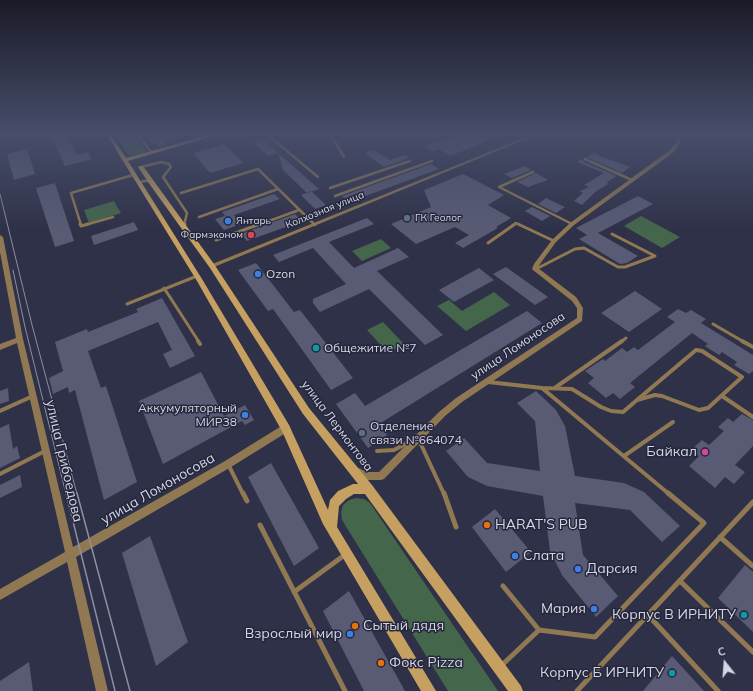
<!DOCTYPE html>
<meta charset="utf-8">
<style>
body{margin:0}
#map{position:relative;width:753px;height:691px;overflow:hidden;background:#2f3148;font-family:Mulish,sans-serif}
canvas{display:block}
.north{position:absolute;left:705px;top:643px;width:40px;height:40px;-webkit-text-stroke:3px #25273d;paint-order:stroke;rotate:343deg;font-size:11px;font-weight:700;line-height:16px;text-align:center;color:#d5d6e5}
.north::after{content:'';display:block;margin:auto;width:14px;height:18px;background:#d5d6e5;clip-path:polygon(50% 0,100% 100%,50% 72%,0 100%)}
</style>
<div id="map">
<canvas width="753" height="691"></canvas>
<div class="north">С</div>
</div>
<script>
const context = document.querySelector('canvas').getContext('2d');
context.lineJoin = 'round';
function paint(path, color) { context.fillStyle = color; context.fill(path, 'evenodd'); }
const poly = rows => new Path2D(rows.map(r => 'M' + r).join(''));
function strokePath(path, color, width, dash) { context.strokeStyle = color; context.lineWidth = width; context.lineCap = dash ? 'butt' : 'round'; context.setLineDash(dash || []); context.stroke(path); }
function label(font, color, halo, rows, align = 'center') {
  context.font = font + ' Mulish,sans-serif'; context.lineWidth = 3; context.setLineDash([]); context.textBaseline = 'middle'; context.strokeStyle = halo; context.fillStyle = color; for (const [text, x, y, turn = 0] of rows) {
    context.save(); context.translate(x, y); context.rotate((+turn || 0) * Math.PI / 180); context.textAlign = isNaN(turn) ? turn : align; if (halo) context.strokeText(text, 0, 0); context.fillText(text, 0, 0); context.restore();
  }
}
const green = poly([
 [116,135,135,135,147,152,129,156],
 [114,201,121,213,89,223,84,210],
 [641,216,680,237,662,248,624,226],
 [381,239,391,248,362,261,352,251],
 [494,292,510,305,466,331,437,306,449,300,462,311],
 [383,322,404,344,388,353,367,330],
 [356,498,364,499,370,503,498,691,448,691,342,520,341,512,343,505,349,500]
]);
const building = poly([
 [50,135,67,135,77,155,88,152,92,159,65,166],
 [145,135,181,135,181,137,164,142,166,145,159,147,156,144,153,145],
 [459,135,485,135,493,139,450,156,439,149,432,151,424,146],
 [263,139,277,152,319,189,307,193,283,170,278,153,268,156,253,142],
 [225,144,243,163,210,173,193,153],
 [27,149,35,174,14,180,7,154],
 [374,150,390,160,405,155,409,158,384,167,365,153],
 [594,153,605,158,630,167,622,173,587,157],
 [582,159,584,162,617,176,607,182,608,184,595,192,582,205,574,201,583,193,580,191,589,187,584,185,604,173,577,162],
 [431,164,439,169,349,202,342,196],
 [525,166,531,170,512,178,504,174],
 [536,173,548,180,528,187,517,182],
 [463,174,504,195,488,205,511,218,496,227,498,228,463,248,455,243,469,235,455,227,416,244,391,224,431,207,424,190],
 [55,183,74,241,55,247,36,188],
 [311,191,326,205,315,209,301,195],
 [274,194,280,199,234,215,241,224,224,230,215,219,225,216,222,212],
 [638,196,653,204,598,233,638,256,627,263,620,264,579,239,587,235,576,228],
 [546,198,565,207,556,213,538,204],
 [532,207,550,216,542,221,525,211],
 [295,214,302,221,247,241,241,234],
 [367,218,374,224,329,242,354,268,398,248,409,257,377,271,443,335,425,345,369,289,320,312,313,303,313,299,346,284,313,248,279,262,273,255],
 [134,222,138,230,94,245,91,236],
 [256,263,294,312,300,310,353,378,331,390,273,309,268,311,238,270],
 [506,267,548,297,535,305,493,274],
 [479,268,494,280,454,302,439,290],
 [635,291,662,309,629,332,601,313],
 [162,298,195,356,170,368,163,354,172,350,158,322,88,351,101,388,106,386,137,482,104,500,75,390,69,393,68,387,53,394,49,378,63,371,55,342,87,329,88,332,138,312,136,309],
 [678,309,686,313,691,310,706,319,701,323,753,355,753,371,749,374,734,365,737,362,722,352,719,355,705,346,708,344,692,333,630,383,635,387,620,399,613,393,606,398,588,383,594,378,585,371,603,359,605,361,622,348,627,352,634,347,638,350,675,322,667,317],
 [527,311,542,323,379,424,387,435,368,448,336,404,355,393,365,406],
 [201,372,224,416,245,405,254,420,245,425,242,421,163,464,139,401],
 [8,388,9,401,0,404,0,391],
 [536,391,556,410,565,426,575,476,624,483,644,492,680,526,662,542,630,510,575,503,583,555,618,596,596,617,562,575,550,551,543,496,487,486,468,477,446,451,464,438,487,463,540,471,535,421,517,403],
 [742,414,753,420,753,446,735,465,745,472,734,484,725,477,715,488,689,466,699,456,691,450,702,440,709,445,724,431,718,427,728,418,733,422],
 [9,424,13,449,17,446,20,458,0,468,0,428],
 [271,463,319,548,294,566,248,477],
 [20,475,22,487,0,498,0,485],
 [495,509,531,552,506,572,472,527],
 [150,536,188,642,156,666,122,553],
 [745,565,753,572,753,632,718,598],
 [349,591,405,691,364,691,323,611],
 [672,656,704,691,643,691],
 [29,662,33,691,0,691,0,681]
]);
const serviceFar3 = poly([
 [138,135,151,152],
 [331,135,344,157],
 [38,136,44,135],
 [269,136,318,177],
 [585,159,632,180],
 [141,167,161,162,169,164,171,167,163,177,187,213,184,225],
 [533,172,499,187,572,224],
 [139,184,143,181,150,181],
 [330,188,410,161],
 [181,193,258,169,315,225],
 [335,196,432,161],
 [199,217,278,189],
 [81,225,71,193,133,175],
 [85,225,113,217],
 [258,225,299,210],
 [513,225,516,223,520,225]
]);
const serviceFar2 = poly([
 [80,224,81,226,88,224],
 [518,224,554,241],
 [184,227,185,224],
 [216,240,260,224],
 [488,243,515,224],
 [536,269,575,249,584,248,618,267,625,267,655,256,612,234],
 [164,288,199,342],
 [127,304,197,276],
 [713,324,744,342],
 [621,342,626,338]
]);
const serviceFar1 = poly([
 [198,341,200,344],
 [742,341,753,347],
 [696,350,702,351,742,377,708,408,699,410,662,396,655,395,637,400,696,350],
 [488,382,542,388,669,494],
 [556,387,622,341],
 [542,388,572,389,601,407,611,411,623,412,637,400],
 [722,396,753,417],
 [0,411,33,396],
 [418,438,444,494],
 [377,451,394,450,411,441],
 [624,456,673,422],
 [228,464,243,494],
 [0,474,45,451]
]);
const service = poly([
 [243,493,247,501],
 [444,493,456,527],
 [260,525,345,691],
 [720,537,753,566],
 [680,581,753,652],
 [503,586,539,630,595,637,704,523,668,493],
 [294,592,346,554],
 [648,615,718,691],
 [502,665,539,630],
 [577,691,753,502]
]);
const minor = poly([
 [531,135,536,135,214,267,210,267,209,266,210,265,531,135],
 [676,135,680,135,681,141,674,152,574,225,556,242,540,264,538,268,576,297,583,308,582,321,462,402,445,416,384,479,381,480,366,480,353,474,352,471,353,468,356,467,367,472,379,472,439,412,456,398,577,318,577,308,572,301,533,270,532,269,534,264,552,240,570,223,670,150,677,141,676,135],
 [0,235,3,237,23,339,73,547,225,461,283,425,286,424,289,425,290,428,289,431,231,467,76,557,108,691,96,691,67,562,0,600,0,589,65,552,17,343,0,350,0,344,16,338,0,252,0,235]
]);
const secondary = poly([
 [107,135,111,135,126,158,208,135,214,135,214,136,128,161,202,279,289,425,328,510,330,500,338,491,353,484,358,484,303,414,210,268,148,182,138,167,139,166,143,166,214,264,309,408,372,485,521,686,523,691,508,691,365,494,354,494,346,499,339,506,337,527,436,691,421,691,323,524,282,431,197,281,107,135]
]);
const tramFar1 = poly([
 [0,194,32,325,77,494],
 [13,270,25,327,66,494]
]);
const tram = poly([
 [66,493,115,691],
 [77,493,130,691]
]);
const markers = [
 [407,218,4,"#5c6f8a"],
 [228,221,4,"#3f7fe0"],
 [251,235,4,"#e0444e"],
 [258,274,4,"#3f7fe0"],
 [316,348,4,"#0f9aa8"],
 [245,415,4,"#3f7fe0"],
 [362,433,4,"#5c6f8a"],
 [705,452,4,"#d1479c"],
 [487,525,4,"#e8710a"],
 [515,556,4,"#3f7fe0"],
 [578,569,4,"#3f7fe0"],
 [594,609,4,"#3f7fe0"],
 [744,615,4,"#0f9aa8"],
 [355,626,4,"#e8710a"],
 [350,634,4,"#3f7fe0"],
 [381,663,4,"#e8710a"],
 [672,673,4,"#0f9aa8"]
];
const farStreetnames = [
 ["Колхозная улица",325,210,-22]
];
const farPoinames = [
 ["ГК Геолог",415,218],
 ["Янтарь",236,221],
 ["Фармэконом",243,235,"right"]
];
const poiNames = [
 ["Ozon",266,274],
 ["Общежитие №7",324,348],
 ["Аккумуляторный",237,408,"right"],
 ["МИР38",237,422,"right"],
 ["Отделение",370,426],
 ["связи №664074",370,440]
];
const streetNames = [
 ["улица Ломоносова",518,346,-34],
 ["улица Лермонтова",337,426,53]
];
const nearPoinames = [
 ["Байкал",697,452],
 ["HARAT'S PUB",495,525,"left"],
 ["Слата",523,556,"left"],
 ["Дарсия",586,569,"left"],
 ["Мария",586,609],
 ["Корпус В ИРНИТУ",736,615],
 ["Сытый дядя",363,626,"left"],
 ["Взрослый мир",342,634],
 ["Фокс Pizza",389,663,"left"],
 ["Корпус Б ИРНИТУ",664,673]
];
const nearStreetnames = [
 ["улица Грибоедова",64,461,77],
 ["улица Ломоносова",158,489,-30]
];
paint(green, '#44664b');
paint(building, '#595b74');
strokePath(serviceFar3, '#907952', 2.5);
strokePath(serviceFar2, '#907952', 3);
strokePath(serviceFar1, '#907952', 4);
strokePath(service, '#907952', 5);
paint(minor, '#907952');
paint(secondary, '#c5a060');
strokePath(tramFar1, '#8d8fa1', 1);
strokePath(tram, '#8d8fa1', 1.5);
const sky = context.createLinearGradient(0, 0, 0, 231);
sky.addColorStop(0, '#1a1b28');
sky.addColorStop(0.58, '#474e6a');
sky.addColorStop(1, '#474e6a00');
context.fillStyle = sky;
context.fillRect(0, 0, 753, 231);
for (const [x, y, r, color] of markers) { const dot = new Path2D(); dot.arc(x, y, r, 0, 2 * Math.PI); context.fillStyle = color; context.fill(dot); strokePath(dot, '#25273d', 1.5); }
label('10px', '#d5d6e5', '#25273d', farStreetnames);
label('10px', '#d5d6e5', '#25273d', farPoinames, 'left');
label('12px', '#d5d6e5', '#25273d', poiNames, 'left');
label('12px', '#d5d6e5', '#25273d', streetNames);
label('14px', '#d5d6e5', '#25273d', nearPoinames, 'right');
label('14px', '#d5d6e5', '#25273d', nearStreetnames);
</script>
